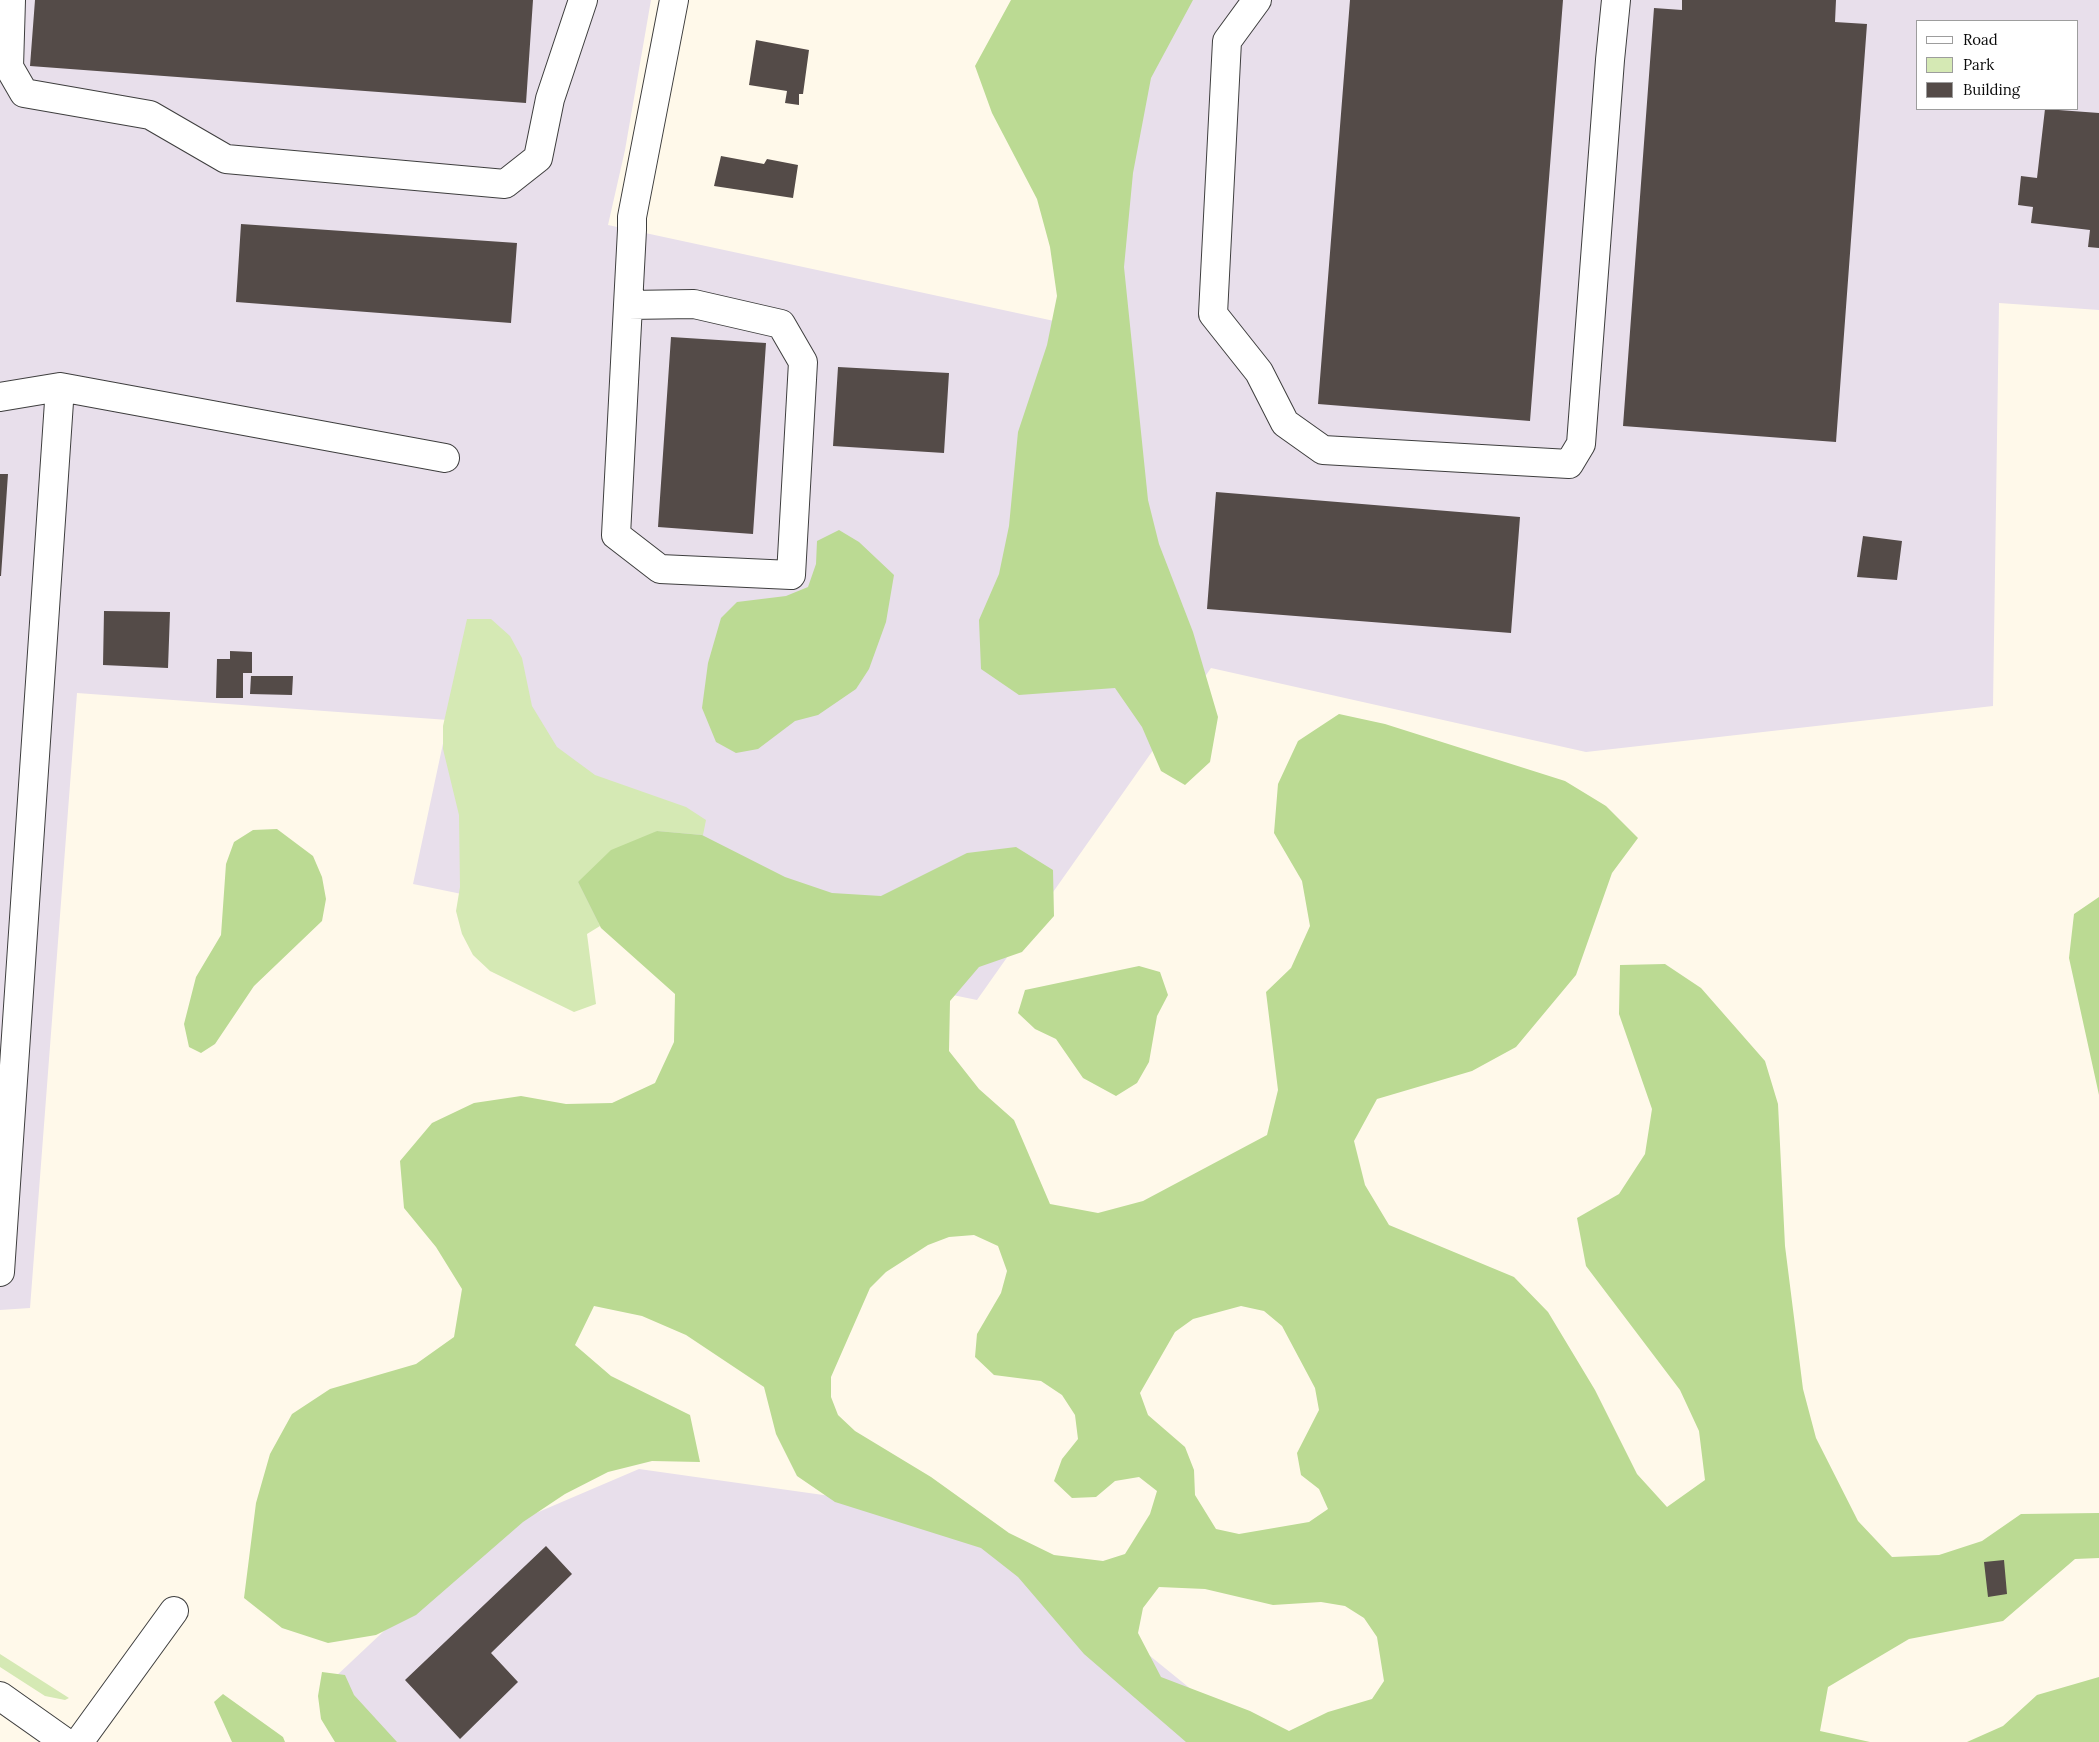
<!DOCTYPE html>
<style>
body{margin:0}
#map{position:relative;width:2099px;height:1742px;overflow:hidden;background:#fff9ea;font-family:Lora,serif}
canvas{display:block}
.legend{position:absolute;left:1916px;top:20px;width:162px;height:90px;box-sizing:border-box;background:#fff;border:1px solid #9d9d9d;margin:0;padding:6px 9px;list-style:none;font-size:15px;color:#0b0b0b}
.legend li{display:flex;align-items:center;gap:10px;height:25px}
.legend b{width:25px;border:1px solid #9d9d9d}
</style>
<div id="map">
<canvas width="2099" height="1742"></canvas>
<ul class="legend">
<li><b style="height:6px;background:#fff"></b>Road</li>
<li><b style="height:14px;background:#d5e9b4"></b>Park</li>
<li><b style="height:14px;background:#544b48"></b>Building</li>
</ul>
</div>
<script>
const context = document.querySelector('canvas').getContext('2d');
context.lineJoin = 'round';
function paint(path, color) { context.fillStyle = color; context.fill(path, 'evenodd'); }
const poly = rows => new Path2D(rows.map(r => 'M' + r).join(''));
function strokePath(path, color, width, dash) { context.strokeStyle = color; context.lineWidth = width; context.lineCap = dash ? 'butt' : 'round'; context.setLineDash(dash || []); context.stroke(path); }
const industrial = poly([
 [0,0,651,0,625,150,608,225,1110,333,1146,0,2099,0,2099,310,1999,303,1993,706,1586,752,1211,668,977,1000,413,884,448,720,77,693,30,1308,0,1310],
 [1918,21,2078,21,2078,109,1918,109],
 [639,1469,979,1517,1256,1742,392,1742,334,1678,487,1534]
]);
const green = poly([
 [467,619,491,619,510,636,522,658,532,706,557,747,595,775,686,807,706,820,703,835,657,831,578,882,600,926,587,934,596,1004,574,1012,490,971,473,955,462,934,456,911,460,887,459,815,443,749,443,726],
 [0,1654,69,1698,65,1700,45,1696,0,1667]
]);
const forest = poly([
 [1011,0,1193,0,1151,78,1133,173,1124,267,1148,500,1159,544,1193,632,1218,717,1210,762,1185,785,1161,771,1142,727,1115,688,1019,695,981,669,979,620,999,574,1009,526,1018,432,1047,345,1057,296,1050,247,1037,199,992,113,975,66],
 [839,530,859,542,894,575,886,622,869,669,856,689,818,715,795,721,758,749,736,753,716,742,702,708,708,663,721,618,737,602,786,596,808,587,816,564,817,541],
 [1339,714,1385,724,1565,781,1606,806,1638,838,1612,873,1576,975,1516,1047,1472,1071,1377,1099,1354,1141,1365,1185,1389,1225,1514,1277,1548,1312,1595,1390,1637,1474,1667,1507,1705,1480,1699,1431,1680,1390,1586,1266,1577,1218,1619,1194,1645,1154,1652,1109,1619,1014,1620,965,1665,964,1701,988,1765,1061,1778,1104,1785,1246,1803,1389,1816,1438,1858,1521,1892,1557,1939,1555,1982,1541,2021,1514,2099,1513,2099,1558,2075,1559,2003,1621,1909,1639,1828,1687,1820,1731,1870,1742,1186,1742,1084,1654,1018,1577,981,1548,835,1502,797,1476,776,1434,764,1387,686,1335,642,1316,594,1306,575,1345,611,1376,690,1415,700,1462,652,1461,608,1472,565,1494,523,1522,416,1615,376,1635,328,1643,282,1628,244,1598,256,1503,270,1454,292,1414,330,1389,416,1364,454,1337,462,1289,436,1247,404,1208,400,1161,432,1123,474,1103,521,1096,566,1104,612,1103,655,1083,674,1042,675,994,601,928,578,882,611,850,657,831,702,835,785,877,832,893,881,896,967,853,1016,847,1053,870,1054,916,1022,952,979,967,950,1001,949,1051,979,1089,1014,1120,1050,1204,1098,1213,1143,1201,1267,1135,1278,1090,1266,992,1291,968,1310,926,1302,881,1274,833,1278,784,1298,741],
 [974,1235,998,1246,1007,1271,1001,1293,977,1334,975,1357,994,1375,1041,1381,1062,1395,1075,1415,1078,1439,1062,1459,1054,1481,1072,1498,1096,1497,1115,1481,1139,1477,1157,1491,1150,1514,1125,1554,1103,1561,1054,1555,1009,1533,931,1477,855,1431,838,1415,831,1397,831,1377,870,1288,886,1272,928,1245,949,1237],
 [1241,1306,1264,1311,1282,1326,1315,1388,1319,1410,1297,1453,1301,1475,1319,1489,1328,1509,1309,1522,1239,1534,1216,1529,1195,1495,1194,1470,1185,1447,1148,1415,1140,1393,1175,1332,1193,1319],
 [1159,1587,1205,1589,1273,1605,1321,1602,1345,1606,1364,1618,1377,1637,1384,1681,1372,1699,1328,1712,1289,1731,1250,1711,1161,1677,1138,1633,1143,1608],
 [277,829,313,856,322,877,326,899,322,921,254,986,215,1044,201,1053,189,1047,184,1024,196,977,221,935,226,864,234,842,253,830],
 [2099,897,2099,1095,2069,958,2074,914],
 [1139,966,1160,972,1168,995,1157,1016,1149,1062,1137,1083,1116,1096,1083,1078,1056,1039,1035,1029,1018,1013,1025,990],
 [322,1672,345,1675,354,1695,397,1742,335,1742,321,1719,318,1696],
 [2099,1677,2099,1742,1967,1742,2003,1726,2037,1695],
 [223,1694,283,1737,285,1742,232,1742,214,1702]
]);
const building = poly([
 [35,0,533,0,526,103,30,66],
 [1350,0,1563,0,1530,421,1318,404],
 [1682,0,1836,0,1835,22,1867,24,1836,442,1623,426,1654,8,1682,10],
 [756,40,809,50,803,94,799,94,799,105,785,103,787,91,749,85],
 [2045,109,2099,113,2099,248,2088,247,2090,230,2031,223,2033,207,2018,205,2021,176,2037,178],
 [721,156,764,164,767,159,798,165,793,198,714,186],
 [241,224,517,243,511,323,236,302],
 [671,337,766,343,753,534,658,527],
 [838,367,949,373,944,453,833,446],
 [0,474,8,474,1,576,0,576],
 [1216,492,1520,517,1511,633,1207,609],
 [1863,536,1902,541,1897,580,1857,577],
 [104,611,170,612,168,668,103,665],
 [230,651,252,652,252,673,243,673,243,698,216,698,217,659,230,659],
 [251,676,293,676,292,695,250,694],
 [546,1546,572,1574,491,1653,518,1682,460,1739,405,1680],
 [2004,1560,2007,1594,1988,1597,1984,1562]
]);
const minor = poly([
 [11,0,9,67,24,93,150,115,226,159,505,184,538,158,550,99,583,0],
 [1257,0,1227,41,1213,314,1259,372,1285,423,1323,450,1569,464,1581,444,1610,60,1616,0],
 [628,305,694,304,781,324,803,362,791,575,660,569,616,535,628,305,632,230,632,217,674,0],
 [0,397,60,387,445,458],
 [0,1272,60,387],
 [0,1696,65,1742],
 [79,1742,174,1611]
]);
paint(industrial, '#e8dfeb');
paint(green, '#d5e9b4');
paint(forest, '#bbda93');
paint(building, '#544b48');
strokePath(minor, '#3e3e3e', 30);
strokePath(minor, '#fff', 28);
</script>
